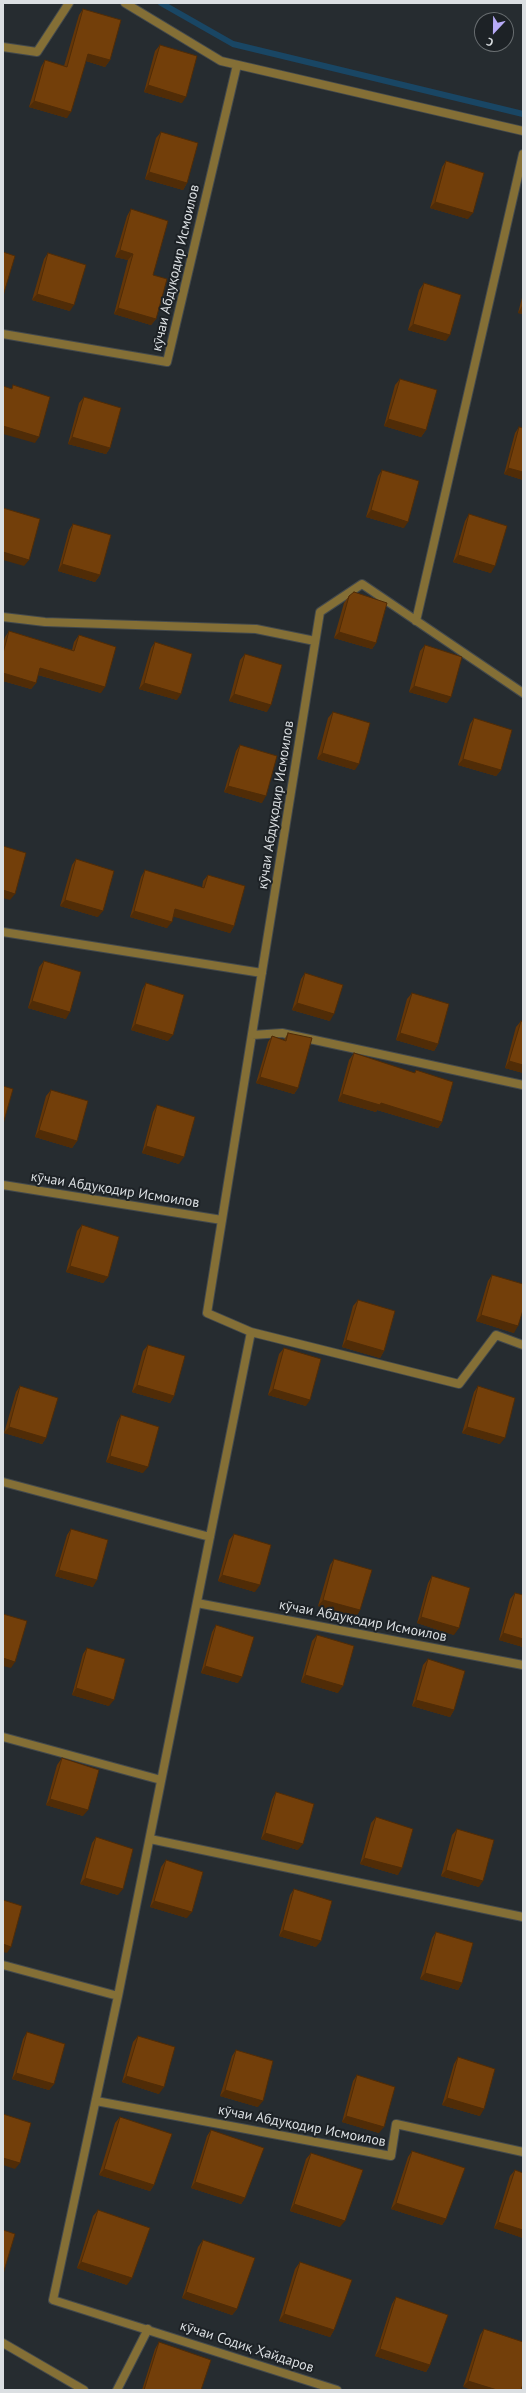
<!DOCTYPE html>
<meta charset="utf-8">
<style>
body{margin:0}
#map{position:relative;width:526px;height:2393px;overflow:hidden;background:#262c30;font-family:"PT Sans",sans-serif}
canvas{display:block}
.frame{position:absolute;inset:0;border:4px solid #dbdfe2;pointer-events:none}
.north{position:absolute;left:474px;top:12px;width:40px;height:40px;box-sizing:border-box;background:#1d2226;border:1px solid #696e71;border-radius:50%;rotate:202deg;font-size:11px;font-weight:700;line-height:16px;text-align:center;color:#dbdfe2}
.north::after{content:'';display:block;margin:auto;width:14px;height:18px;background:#b8abf7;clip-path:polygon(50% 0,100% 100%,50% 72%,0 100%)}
</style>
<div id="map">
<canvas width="526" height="2393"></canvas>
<div class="frame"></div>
<div class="north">С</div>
</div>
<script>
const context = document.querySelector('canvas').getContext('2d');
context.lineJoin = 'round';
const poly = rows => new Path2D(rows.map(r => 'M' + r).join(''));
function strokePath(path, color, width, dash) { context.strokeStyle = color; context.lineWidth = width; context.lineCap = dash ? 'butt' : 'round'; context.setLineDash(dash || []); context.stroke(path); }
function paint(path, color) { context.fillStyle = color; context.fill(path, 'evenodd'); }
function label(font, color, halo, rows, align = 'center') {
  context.font = font + ' "PT Sans",sans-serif'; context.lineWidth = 4; context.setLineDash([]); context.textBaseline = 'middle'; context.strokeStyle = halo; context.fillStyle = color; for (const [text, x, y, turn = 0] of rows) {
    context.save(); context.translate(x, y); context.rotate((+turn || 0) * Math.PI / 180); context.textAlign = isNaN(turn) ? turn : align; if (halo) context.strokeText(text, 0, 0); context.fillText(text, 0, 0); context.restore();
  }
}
const stream = poly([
 [161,3,233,44,523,114]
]);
const street = poly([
 [125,3,221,61,523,131],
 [3,47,37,52,69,3],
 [3,334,167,362,237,65],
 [3,617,45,622,256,629,315,641],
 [416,621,523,154],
 [523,693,362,584,320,612,207,1313,251,1332,459,1384,496,1335,523,1345],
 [3,932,262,973],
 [252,1035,282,1033,523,1085],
 [3,1185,222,1220],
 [251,1332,118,1996,53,2300,337,2390],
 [3,1482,210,1537],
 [197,1603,523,1665],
 [3,1737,161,1780],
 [150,1839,523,1917],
 [3,1965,118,1996],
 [96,2101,391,2156,396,2124,523,2152],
 [3,2343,84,2390],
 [117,2390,148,2329]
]);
const wall = poly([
 [83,9,110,60,105,67,86,61,67,118,29,107,41,67,45,60,64,66,79,15],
 [160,45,182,103,144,92,155,51],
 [161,132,187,183,183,190,145,179,156,138],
 [446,161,468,219,430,208,442,167],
 [131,209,153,275,156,319,151,325,114,314,128,260,115,257,127,216],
 [48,253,70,311,32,300,44,259],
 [424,283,446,341,408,330,419,290],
 [523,294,523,314,518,313],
 [400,379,426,430,421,437,384,426,395,385],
 [84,397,110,448,106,454,68,444,79,403],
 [519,427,523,428,523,480,504,474,515,433],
 [382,470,404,528,366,517,378,476],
 [469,514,491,573,453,562,465,521],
 [73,524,100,575,95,582,58,571,69,530],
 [349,596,376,643,372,649,334,638,344,603],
 [9,631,72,650,74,642,79,635,101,693,38,675,36,683,31,689,3,681,3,644,5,637],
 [155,642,177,700,139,689,151,648],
 [425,645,447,703,409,692,420,651],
 [245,654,267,712,229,701,240,660],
 [333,712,355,770,317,759,328,718],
 [474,718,501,770,496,776,458,765,470,724],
 [240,745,262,803,224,792,236,751],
 [76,859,98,917,60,906,72,865],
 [145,870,202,888,203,881,208,875,234,926,230,933,173,916,167,928,130,917,141,877],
 [44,961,66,1019,28,1008,39,967],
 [305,973,330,1021,292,1010,301,979],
 [146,983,168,1041,131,1030,142,990],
 [412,993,438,1044,434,1051,396,1040,407,999],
 [521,1021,523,1073,505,1068,516,1027],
 [288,1033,298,1088,294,1094,256,1083,268,1042,272,1036,284,1040],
 [354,1053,414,1073,416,1070,442,1122,438,1128,377,1110,376,1112,338,1101,349,1060],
 [51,1090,77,1141,72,1148,35,1137,46,1096],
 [157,1105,179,1164,142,1153,153,1112],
 [82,1225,108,1277,103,1283,66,1272,77,1231],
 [492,1275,514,1333,476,1321,488,1281],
 [358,1300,384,1351,380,1358,342,1347,353,1306],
 [148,1345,174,1396,170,1403,132,1392,143,1351],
 [284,1348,306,1406,268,1395,279,1354],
 [20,1386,46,1438,42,1444,4,1433,16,1392],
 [478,1386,500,1444,462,1433,474,1392],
 [121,1415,143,1473,106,1462,117,1422],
 [71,1529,93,1587,55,1576,67,1535],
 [234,1534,255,1592,218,1581,229,1540],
 [334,1559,360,1610,356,1617,318,1606,330,1565],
 [432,1576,454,1635,417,1623,428,1583],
 [515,1593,523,1595,523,1647,499,1640,510,1599],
 [216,1625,238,1683,201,1673,212,1632],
 [317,1635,338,1693,301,1682,312,1641],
 [87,1648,109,1706,72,1695,83,1654],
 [428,1659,454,1710,450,1717,412,1706,423,1665],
 [62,1758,83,1816,46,1805,57,1765],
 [276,1792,298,1850,261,1839,272,1799],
 [376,1817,398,1875,360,1864,371,1823],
 [457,1829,479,1887,441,1876,452,1835],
 [96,1837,118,1895,80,1884,92,1843],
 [166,1860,187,1918,150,1907,161,1867],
 [294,1889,316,1947,279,1936,290,1895],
 [436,1932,462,1983,458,1990,420,1979,432,1938],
 [27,2032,54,2084,49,2090,12,2079,23,2039],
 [138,2036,159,2094,122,2082,133,2042],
 [236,2050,258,2107,220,2096,232,2056],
 [458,2057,480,2116,442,2105,454,2064],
 [357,2075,379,2133,342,2122,353,2081],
 [120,2117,154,2185,150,2191,99,2175,115,2123],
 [211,2130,245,2198,241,2204,191,2188,207,2136],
 [412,2151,446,2219,442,2225,391,2209,408,2157],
 [311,2153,340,2227,290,2211,306,2159],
 [515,2170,523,2173,523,2238,494,2228,510,2176],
 [98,2210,127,2285,77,2268,93,2216],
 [203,2240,237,2309,232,2315,182,2298,198,2247],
 [300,2262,334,2330,330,2337,279,2321,295,2269],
 [396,2297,430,2365,426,2372,375,2356,392,2304],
 [484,2329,523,2342,463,2387,480,2335],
 [159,2342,201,2390,142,2390,155,2349]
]);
const shadedWall = poly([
 [88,54,110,60,105,67,83,60],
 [148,85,186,97,182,103,144,92],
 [34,101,71,112,67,118,29,107],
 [149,172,187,183,183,190,145,179],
 [435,202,473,213,468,219,430,208],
 [120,250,133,254,128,260,115,257],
 [37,294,74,305,70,311,32,300],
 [522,306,523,307,523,314,518,313],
 [118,308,156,319,151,325,114,314],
 [413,324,450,335,446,341,408,330],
 [388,419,426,430,421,437,384,426],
 [3,426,39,437,35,443,3,434],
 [72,437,110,448,106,454,68,444],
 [508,468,523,472,523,480,504,474],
 [371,510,408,522,404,528,366,517],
 [3,552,29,560,24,566,3,560],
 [458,555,495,566,491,573,453,562],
 [62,564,100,575,95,582,58,571],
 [339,632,376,643,372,649,334,638],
 [40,668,105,687,101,693,35,674],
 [3,673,36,683,31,689,3,681],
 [144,683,181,694,177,700,139,689],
 [414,686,451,697,447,703,409,692],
 [234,694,271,705,267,712,229,701],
 [322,753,359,764,355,770,317,759],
 [463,759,501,770,496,776,458,765],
 [228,786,266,796,262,803,224,792],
 [3,890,15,894,10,900,3,898],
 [65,900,103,911,98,917,60,906],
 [175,909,234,926,230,933,171,916],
 [134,911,172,922,167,928,130,917],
 [32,1001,70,1012,66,1019,28,1008],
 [297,1003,334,1014,330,1021,292,1010],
 [135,1024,173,1035,168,1041,131,1030],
 [400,1033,438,1044,434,1051,396,1040],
 [509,1061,523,1065,523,1073,505,1068],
 [260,1077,298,1088,294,1094,256,1083],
 [342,1094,381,1103,442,1122,438,1128,377,1110,376,1112,338,1101],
 [39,1130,77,1141,72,1148,35,1137],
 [146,1146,184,1157,179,1164,142,1153],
 [70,1266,108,1277,103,1283,66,1272],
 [481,1315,518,1326,514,1333,476,1321],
 [346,1340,384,1351,380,1358,342,1347],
 [137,1385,174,1396,170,1403,132,1392],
 [273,1389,310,1400,306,1406,268,1395],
 [9,1427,46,1438,42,1444,4,1433],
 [467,1427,505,1438,500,1444,462,1433],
 [110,1456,148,1467,143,1473,106,1462],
 [59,1570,97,1580,93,1587,55,1576],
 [222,1575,260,1585,255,1592,218,1581],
 [323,1600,360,1610,356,1617,318,1606],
 [421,1617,459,1628,454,1635,417,1623],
 [503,1633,523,1639,523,1647,499,1640],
 [3,1658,15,1662,11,1668,3,1666],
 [205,1666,242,1677,238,1683,201,1673],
 [305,1675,343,1686,338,1693,301,1682],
 [76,1688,114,1700,109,1706,72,1695],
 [416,1700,454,1710,450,1717,412,1706],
 [50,1799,88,1810,83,1816,46,1805],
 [265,1833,303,1844,298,1850,261,1839],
 [364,1858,402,1868,398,1875,360,1864],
 [446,1870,483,1881,479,1887,441,1876],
 [85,1878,123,1889,118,1895,80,1884],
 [154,1901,192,1912,187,1918,150,1907],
 [283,1930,321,1941,316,1947,279,1936],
 [3,1944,11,1947,7,1953,3,1952],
 [425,1973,462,1983,458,1990,420,1979],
 [16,2073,54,2084,49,2090,12,2079],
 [126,2076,164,2087,159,2094,122,2082],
 [225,2090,263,2101,258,2107,220,2096],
 [447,2098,484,2109,480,2116,442,2105],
 [346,2116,384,2127,379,2133,342,2122],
 [3,2158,20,2163,15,2169,3,2165],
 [104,2169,154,2185,150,2191,99,2175],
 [195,2182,245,2198,241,2204,191,2188],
 [396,2203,446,2219,442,2225,391,2209],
 [294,2204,345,2221,340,2227,290,2211],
 [498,2222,523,2230,523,2238,494,2228],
 [81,2262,132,2278,127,2285,77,2268],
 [186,2292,237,2309,232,2315,182,2298],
 [284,2314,334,2330,330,2337,279,2321],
 [380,2349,430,2365,426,2372,375,2356],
 [468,2381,497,2390,472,2390,463,2387]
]);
const building = poly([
 [83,9,121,20,110,60,88,54,71,112,34,101,45,60,67,67,83,9],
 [160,45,197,56,186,97,148,85,160,45],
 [161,132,198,143,187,183,149,172,161,132],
 [446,161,484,173,473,213,435,202,446,161],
 [131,209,168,221,153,275,167,279,156,319,118,308,133,254,120,250,131,209],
 [3,252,15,256,3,296,3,252],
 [48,253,86,265,74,305,37,294,48,253],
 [424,283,461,295,450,335,413,324,424,283],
 [400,379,437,390,426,430,388,419,400,379],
 [13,385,50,397,39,437,3,426,3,386,12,389,13,385],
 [84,397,121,408,110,448,72,437,84,397],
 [519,427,523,428,523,472,508,468,519,427],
 [382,470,419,481,408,522,371,510,382,470],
 [3,508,40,519,29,560,3,552,3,508],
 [469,514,507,526,495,566,458,555,469,514],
 [73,524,111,535,100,575,62,564,73,524],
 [354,592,387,603,376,643,339,632,349,596,354,592],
 [9,631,74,651,79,635,116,647,105,687,40,668,36,683,3,673,3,653,9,631],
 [155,642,192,654,181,694,144,683,155,642],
 [425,645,462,657,451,697,414,686,425,645],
 [245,654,282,665,271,705,234,694,245,654],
 [333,712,370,723,359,764,322,753,333,712],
 [474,718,512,730,501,770,463,759,474,718],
 [240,745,277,756,266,796,228,786,240,745],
 [3,846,26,853,15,894,3,890,3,846],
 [76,859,114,871,103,911,65,900,76,859],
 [145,870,204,888,208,875,245,886,234,926,175,909,172,922,134,911,145,870],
 [44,961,81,972,70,1012,32,1001,44,961],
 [305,973,343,985,334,1014,297,1003,305,973],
 [146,983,184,995,173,1035,135,1024,146,983],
 [412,993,449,1004,438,1044,400,1033,412,993],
 [521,1021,523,1022,523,1065,509,1061,521,1021],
 [288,1033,312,1038,298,1088,260,1077,272,1036,286,1041,288,1033],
 [354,1053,415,1073,416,1070,453,1082,442,1122,381,1103,380,1105,342,1094,354,1053],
 [3,1086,13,1089,3,1124,3,1086],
 [51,1090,88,1101,77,1141,39,1130,51,1090],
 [157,1105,195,1117,184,1157,146,1146,157,1105],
 [82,1225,119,1237,108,1277,70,1266,82,1225],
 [492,1275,523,1284,523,1310,518,1326,481,1315,492,1275],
 [358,1300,395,1311,384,1351,346,1340,358,1300],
 [148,1345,185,1356,174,1396,137,1385,148,1345],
 [284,1348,321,1359,310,1400,273,1389,284,1348],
 [20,1386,58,1398,46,1438,9,1427,20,1386],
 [478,1386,515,1398,505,1438,467,1427,478,1386],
 [121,1415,159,1427,148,1467,110,1456,121,1415],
 [71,1529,108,1540,97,1580,59,1570,71,1529],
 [234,1534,271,1545,260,1585,222,1575,234,1534],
 [334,1559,372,1570,360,1610,323,1600,334,1559],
 [432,1576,470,1588,459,1628,421,1617,432,1576],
 [515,1593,523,1595,523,1639,503,1633,515,1593],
 [3,1614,27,1621,15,1662,3,1658,3,1614],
 [216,1625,254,1637,242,1677,205,1666,216,1625],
 [317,1635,354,1646,343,1686,305,1675,317,1635],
 [87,1648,125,1659,114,1700,76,1688,87,1648],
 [428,1659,465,1671,454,1710,416,1700,428,1659],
 [62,1758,99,1770,88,1810,50,1799,62,1758],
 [276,1792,314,1804,303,1844,265,1833,276,1792],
 [376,1817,413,1829,402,1868,364,1858,376,1817],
 [457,1829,494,1840,483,1881,446,1870,457,1829],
 [96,1837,133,1849,123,1889,85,1878,96,1837],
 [166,1860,203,1872,192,1912,154,1901,166,1860],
 [294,1889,332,1901,321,1941,283,1930,294,1889],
 [3,1900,22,1906,11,1947,3,1944,3,1900],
 [436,1932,473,1943,462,1983,425,1973,436,1932],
 [27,2032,65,2044,54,2084,16,2073,27,2032],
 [138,2036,175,2047,164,2087,126,2076,138,2036],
 [236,2050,273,2061,263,2101,225,2090,236,2050],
 [458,2057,495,2069,484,2109,447,2098,458,2057],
 [357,2075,395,2087,384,2127,346,2116,357,2075],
 [3,2114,31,2123,20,2163,3,2158,3,2114],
 [120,2117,172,2134,154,2185,104,2169,120,2117],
 [211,2130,264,2148,245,2198,195,2182,211,2130],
 [412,2151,465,2168,446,2219,396,2203,412,2151],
 [311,2153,363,2170,345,2221,294,2204,311,2153],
 [515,2170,523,2173,523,2230,498,2222,515,2170],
 [98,2210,150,2228,132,2278,81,2262,98,2210],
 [3,2230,15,2234,3,2274,3,2230],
 [203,2240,255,2258,237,2309,186,2292,203,2240],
 [300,2262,352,2280,334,2330,284,2314,300,2262],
 [396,2297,448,2315,430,2365,380,2349,396,2297],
 [484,2329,523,2342,523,2384,521,2390,497,2390,468,2381,484,2329],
 [159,2342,211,2360,201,2390,144,2390,159,2342]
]);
const streetNames = [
 ["кӯчаи Абдуқодир Исмоилов",176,268,-77],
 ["кӯчаи Абдуқодир Исмоилов",276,805,-81],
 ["кӯчаи Абдуқодир Исмоилов",115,1190,9],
 ["кӯчаи Абдуқодир Исмоилов",363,1621,11],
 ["кӯчаи Абдуқодир Исмоилов",302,2126,11],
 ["кӯчаи Содиқ Ҳайдаров",247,2347,18]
];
strokePath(stream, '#194664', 6);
strokePath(street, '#43494c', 10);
strokePath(street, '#846f36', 8);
paint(wall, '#633609');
paint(shadedWall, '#502c07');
paint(building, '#733f0a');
strokePath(building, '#502c07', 1);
label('14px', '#dbdfe2', '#1d2226', streetNames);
</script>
